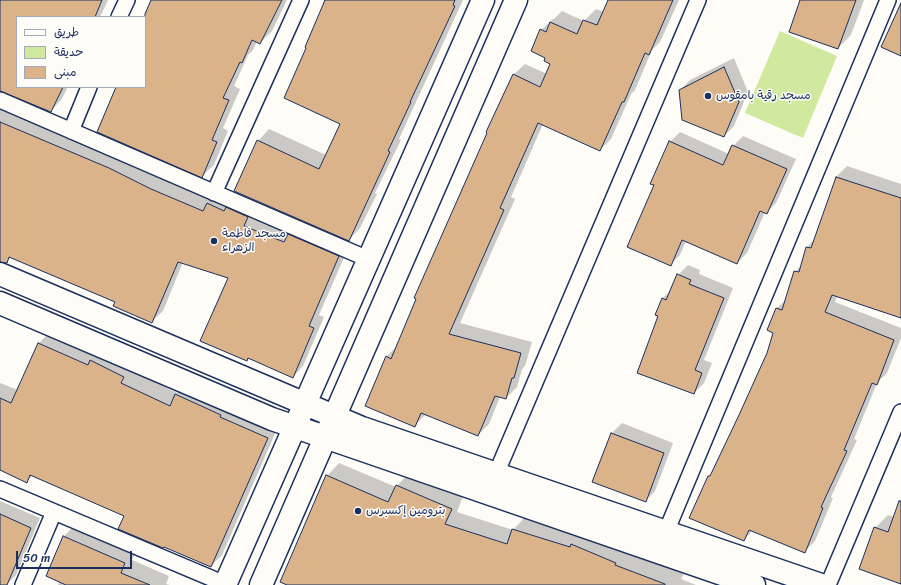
<!DOCTYPE html>
<meta charset="utf-8">
<style>
body{margin:0}
#map{position:relative;width:901px;height:585px;overflow:hidden;background:#fdfcf7;font-family:Sriracha,"Playpen Sans Arabic",sans-serif}
canvas{display:block}
.legend{position:absolute;left:16px;top:16px;width:130px;height:72px;box-sizing:border-box;background:#fdfcf7;border:1px solid #a3aaba;margin:0;padding:5px 7px;list-style:none;font-size:12px;color:#1b2f5e}
.legend li{display:flex;align-items:center;gap:8px;height:20px}
.legend b{width:20px;border:1px solid #a3aaba}
.scale{position:absolute;left:16px;top:551px;width:116px;height:18px;box-sizing:border-box;border:2px solid #1b2f5e;border-top:0;padding-left:5px;font-size:12px;line-height:14px;white-space:nowrap;color:#1b2f5e;-webkit-text-stroke:3px #fdfcf7;paint-order:stroke}
</style>
<div id="map">
<canvas width="901" height="585"></canvas>
<ul class="legend">
<li><b style="height:5px;background:#fdfcf7"></b>طريق</li>
<li><b style="height:11px;background:#d1e99f"></b>حديقة</li>
<li><b style="height:11px;background:#dab38b"></b>مبنى</li>
</ul>
<div class="scale">50 m</div>
</div>
<script>
const context = document.querySelector('canvas').getContext('2d');
context.lineJoin = 'round';
function paint(path, color) { context.fillStyle = color; context.fill(path, 'evenodd'); }
const poly = rows => new Path2D(rows.map(r => 'M' + r).join(''));
function strokePath(path, color, width, dash) { context.strokeStyle = color; context.lineWidth = width; context.lineCap = dash ? 'butt' : 'round'; context.setLineDash(dash || []); context.stroke(path); }
function label(font, color, halo, rows, align = 'center') {
  context.font = font + ' Sriracha,"Playpen Sans Arabic",sans-serif'; context.lineWidth = 3; context.setLineDash([]); context.textBaseline = 'middle'; context.strokeStyle = halo; context.fillStyle = color; for (const [text, x, y, turn = 0] of rows) {
    context.save(); context.translate(x, y); context.rotate((+turn || 0) * Math.PI / 180); context.textAlign = isNaN(turn) ? turn : align; if (halo) context.strokeText(text, 0, 0); context.fillText(text, 0, 0); context.restore();
  }
}
const green = poly([
 [780,31,837,56,803,138,745,113]
]);
const shadow = poly([
 [0,0,108,0,100,17,17,17,17,87,68,87,61,100,51,111,0,91],
 [153,0,287,0,272,31,260,43,257,41,253,50,248,55,234,86,240,89,223,128,228,131,214,165,202,176,117,87,145,87,145,17],
 [327,0,463,0,399,139,401,140,375,193,377,194,360,228,349,240,258,141,269,129,326,155,342,123],
 [609,0,679,0,660,42,652,50,635,90,631,94,611,139,600,150,543,124,511,197,515,199,460,323,532,342,525,366,522,369,517,387,506,398,500,397,489,424,478,435,426,414,414,426,386,357,397,346,513,75,525,64,547,74,552,64,547,57,541,30,553,19,554,19,562,11,584,21,596,9,604,12],
 [801,0,864,0,851,35,838,48],
 [734,58,748,92,734,126,724,136,680,90,690,80],
 [0,104,122,159,172,183,211,200,218,193,349,246,319,315,324,317,303,366,293,377,249,358,246,360,229,278,183,262,163,311,152,321,116,302,11,257,7,261,0,258],
 [680,132,729,154,733,146,743,136,796,159,776,203,766,213,765,212,747,253,737,263,686,241,680,255,670,265,656,185,670,142],
 [847,166,901,184,901,313,837,296,835,302,901,328,901,338,887,373,877,383,854,439,857,440,831,497,833,498,815,541,805,551,753,530,744,540,709,476,713,472,740,415,767,353,775,333,777,308,787,299,795,272,802,264,807,247,816,238,836,177],
 [688,265,700,270,699,274,733,288,704,360,712,363,704,383,694,393,659,316,662,299,671,290,678,275],
 [50,332,135,365,132,371,177,393,187,383,278,427,222,555,211,566,125,515,33,475,27,481,0,470,0,383,18,390,39,343],
 [622,423,673,443,655,491,645,501,594,481,612,433],
 [339,463,396,487,409,473,463,496,457,512,513,530,525,517,627,552,684,574,681,579,696,585,289,585,327,476],
 [901,499,901,583,875,528,888,515,894,517],
 [0,501,40,518,16,575,6,585,0,582],
 [76,524,136,551,132,560,169,576,166,584,170,585,58,585,60,581,64,536]
]);
const building = poly([
 [0,0,102,0,95,17,17,17,17,87,63,87,51,112,0,91,0,0],
 [151,0,282,0,260,44,252,40,242,63,240,62,223,98,229,100,212,140,217,142,202,178,97,132,116,87,145,87,145,14,151,0],
 [325,0,455,0,453,5,455,6,410,102,411,102,388,151,390,152,349,241,234,191,257,140,319,169,340,124,284,98,306,48,305,47,325,0],
 [608,0,673,0,649,55,645,53,624,102,622,102,600,151,538,123,500,208,504,210,449,334,521,353,514,378,512,378,506,399,495,396,478,436,421,413,415,427,365,406,386,356,391,359,416,299,414,298,487,133,486,132,513,74,540,87,550,64,544,61,545,58,531,51,540,29,546,32,550,22,577,34,583,20,597,25,608,0],
 [800,0,856,0,838,49,789,32,800,0],
 [901,3,901,56,881,47,901,3],
 [724,67,739,102,724,137,682,120,679,90,724,67],
 [0,122,109,168,151,189,203,211,207,203,224,211,226,207,248,217,244,226,284,242,288,234,339,256,309,326,314,328,293,378,248,358,247,361,200,341,228,278,178,262,152,323,113,306,115,302,9,257,7,263,0,262,0,122],
 [669,141,723,165,732,145,787,169,767,214,760,211,737,264,682,240,671,266,627,247,654,185,650,184,669,141],
 [836,177,901,198,901,318,832,295,825,312,894,340,877,385,872,383,844,450,847,451,821,507,823,508,805,553,749,530,744,541,689,518,708,476,710,476,739,415,767,353,773,333,767,330,776,308,782,310,794,271,799,272,806,247,811,248,836,177],
 [677,274,691,280,689,284,724,298,695,370,702,373,694,394,637,373,658,316,655,315,662,298,666,300,677,274],
 [38,343,88,365,90,360,124,377,121,383,170,406,175,394,221,415,220,417,268,438,211,567,164,547,163,548,118,529,124,516,30,475,27,483,0,470,0,398,11,403,38,343],
 [611,433,664,453,646,502,592,482,611,433],
 [326,475,388,502,396,485,452,509,445,524,507,544,512,529,570,547,571,544,616,563,615,565,665,584,665,585,287,585,280,582,326,475],
 [899,501,901,501,901,584,859,569,874,527,888,532,899,501],
 [0,514,31,528,7,585,0,585,0,514],
 [63,536,125,563,121,573,150,585,66,585,46,576,63,536]
]);
const street = poly([
 [119,17,127,0],
 [0,100,368,259],
 [71,131,89,87],
 [214,193,301,0],
 [496,474,698,0],
 [0,489,225,584],
 [666,532,888,0],
 [23,585,54,512],
 [828,585,901,412]
]);
const secondary = poly([
 [0,274,362,428,821,585],
 [0,303,272,419,357,448,754,585],
 [225,585,483,0],
 [261,585,516,0]
]);
const markers = [
 [708,96,4,"#1b2f5e"],
 [214,241,4,"#1b2f5e"],
 [358,511,4,"#1b2f5e"]
];
const poiNames = [
 ["مسجد رقية بامقوس",716,96],
 ["مسجد فاطمة",222,234],
 ["الزهراء",222,248],
 ["بترومين إكسبرس",366,511]
];
paint(green, '#d1e99f');
paint(shadow, '#0003');
paint(building, '#dab38b');
strokePath(building, '#1b2f5e', 1);
strokePath(street, '#1b2f5e', 18);
strokePath(secondary, '#1b2f5e', 25);
strokePath(street, '#fdfcf7', 15);
strokePath(secondary, '#fdfcf7', 22);
for (const [x, y, r, color] of markers) { const dot = new Path2D(); dot.arc(x, y, r, 0, 2 * Math.PI); context.fillStyle = color; context.fill(dot); strokePath(dot, '#fdfcf7', 1.5); }
label('12px', '#1b2f5e', '#fdfcf7', poiNames, 'left');
</script>
